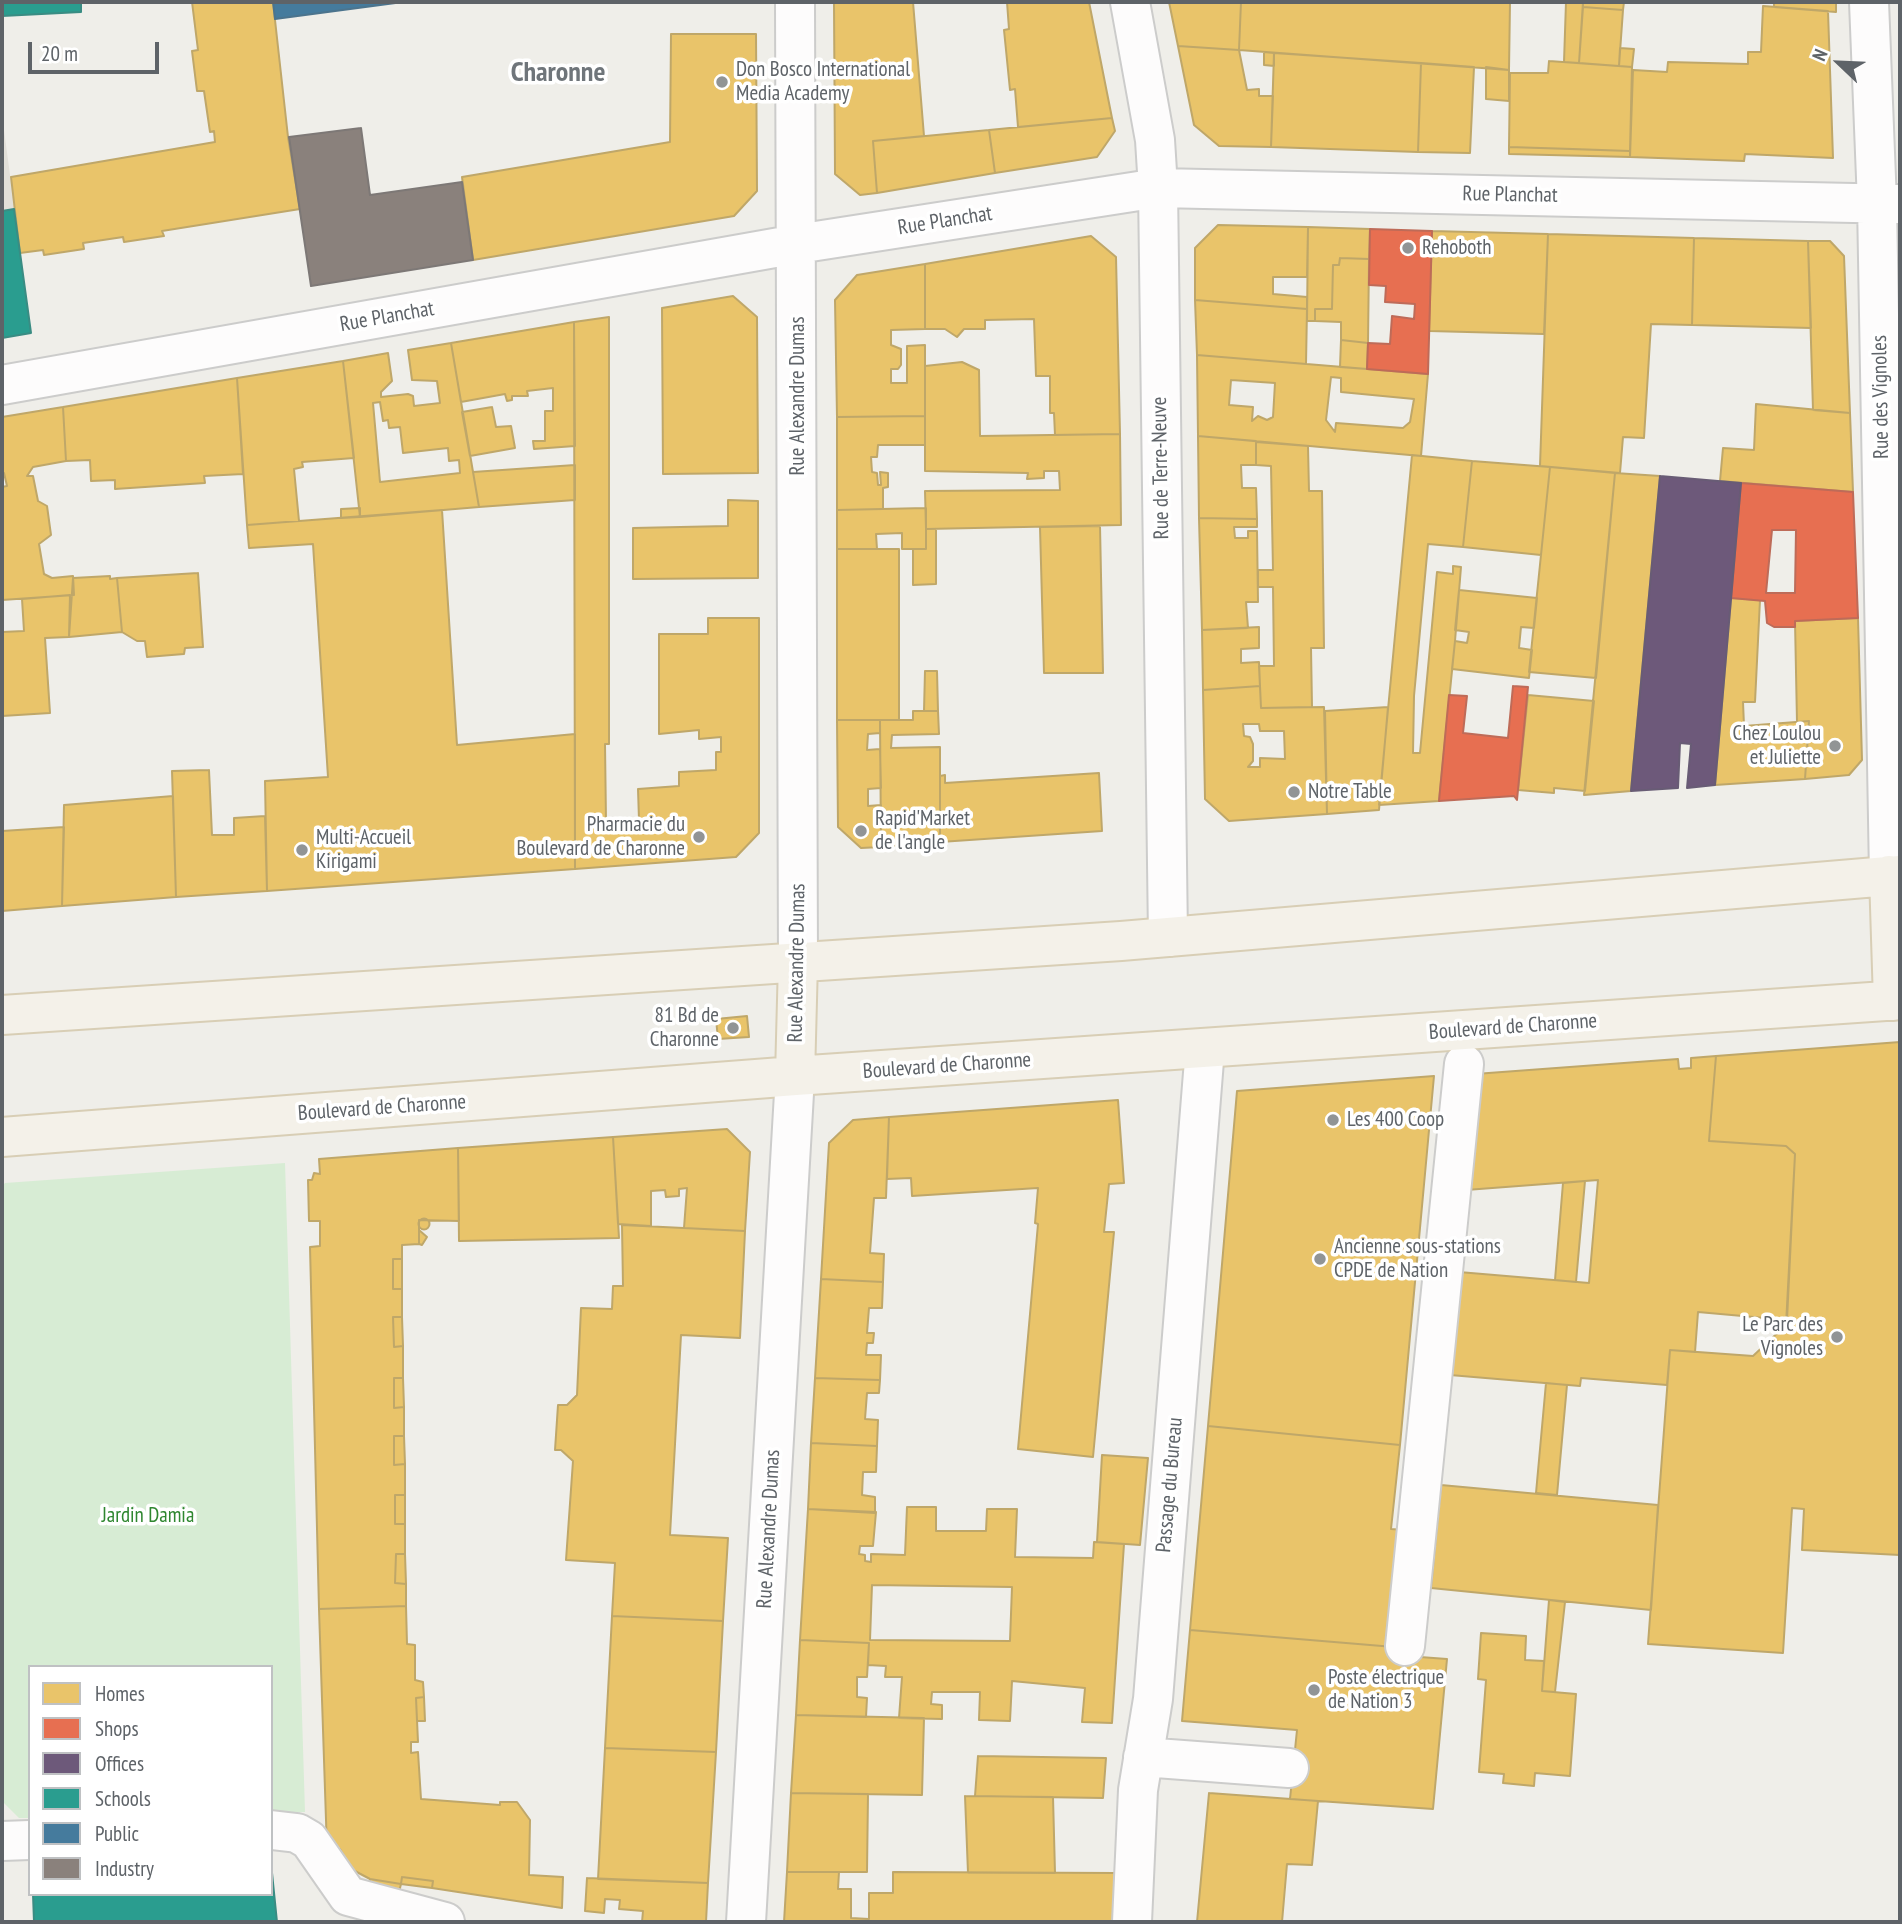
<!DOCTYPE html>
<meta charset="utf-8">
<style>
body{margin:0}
#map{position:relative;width:1902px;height:1924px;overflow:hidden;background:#efeee9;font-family:"PT Sans Narrow",sans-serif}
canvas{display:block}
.frame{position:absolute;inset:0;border:4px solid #5e6368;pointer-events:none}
.legend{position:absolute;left:28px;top:1665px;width:245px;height:231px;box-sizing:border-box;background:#fff;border:2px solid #bfc1c3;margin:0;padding:9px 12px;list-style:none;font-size:21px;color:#5e6368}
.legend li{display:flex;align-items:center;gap:14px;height:35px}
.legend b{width:35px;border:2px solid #bfc1c3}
.north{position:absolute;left:1804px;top:28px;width:70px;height:70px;-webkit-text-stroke:5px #fff;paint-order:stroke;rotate:293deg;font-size:19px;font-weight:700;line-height:28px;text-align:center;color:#5e6368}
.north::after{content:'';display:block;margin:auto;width:24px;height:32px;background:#5e6368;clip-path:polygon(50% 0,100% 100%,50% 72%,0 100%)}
.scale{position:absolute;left:28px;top:42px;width:131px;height:32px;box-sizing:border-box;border:4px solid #5e6368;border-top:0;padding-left:9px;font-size:21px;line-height:24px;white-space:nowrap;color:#5e6368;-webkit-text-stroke:5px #fff;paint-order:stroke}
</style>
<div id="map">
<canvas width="1902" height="1924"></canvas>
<div class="frame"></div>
<ul class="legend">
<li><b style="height:19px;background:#e9c46a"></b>Homes</li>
<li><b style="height:19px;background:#e76f51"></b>Shops</li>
<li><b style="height:19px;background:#6d597a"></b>Offices</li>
<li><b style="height:19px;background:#2a9d8f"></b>Schools</li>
<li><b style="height:19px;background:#457b9d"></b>Public</li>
<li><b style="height:19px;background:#8a817c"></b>Industry</li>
</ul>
<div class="north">N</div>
<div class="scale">20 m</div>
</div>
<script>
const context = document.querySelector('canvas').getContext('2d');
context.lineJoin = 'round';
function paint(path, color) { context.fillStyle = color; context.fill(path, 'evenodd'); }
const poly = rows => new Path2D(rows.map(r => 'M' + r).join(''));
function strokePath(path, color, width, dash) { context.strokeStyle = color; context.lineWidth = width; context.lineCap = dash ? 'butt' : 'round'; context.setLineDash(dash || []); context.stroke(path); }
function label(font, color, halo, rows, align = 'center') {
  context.font = font + ' "PT Sans Narrow",sans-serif'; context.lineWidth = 7; context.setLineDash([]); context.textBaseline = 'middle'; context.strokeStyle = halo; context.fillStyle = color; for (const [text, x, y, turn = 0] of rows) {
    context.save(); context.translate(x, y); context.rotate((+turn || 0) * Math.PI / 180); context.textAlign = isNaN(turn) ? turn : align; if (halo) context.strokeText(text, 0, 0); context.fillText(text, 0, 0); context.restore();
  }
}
const education = poly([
 [2,115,31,333,2,338]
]);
const green = poly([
 [285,1163,305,1812,271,1813,271,1667,30,1667,30,1818,19,1818,4,1803,2,1186,5,1183]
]);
const homes = poly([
 [192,2,273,2,288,137,300,209,162,231,164,236,124,242,123,237,83,243,84,249,44,255,43,250,20,253,11,177,215,142,214,131,210,132,204,91,197,91,192,51,198,50,192,2],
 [834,2,913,2,924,136,873,141,877,193,860,195,835,174,834,2],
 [1007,2,1089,2,1112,118,1018,127,1015,89,1010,90,1004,30,1009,29,1007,2],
 [1169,2,1241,2,1239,50,1178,46,1169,2],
 [1241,2,1510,2,1509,70,1239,50,1241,2],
 [1566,2,1583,2,1579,63,1564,62,1566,2],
 [1583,2,1624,2,1623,10,1583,7,1583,2],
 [1774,2,1836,2,1836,12,1774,7,1774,2],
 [1763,6,1828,11,1833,158,1745,154,1744,161,1630,157,1633,70,1667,72,1668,62,1748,64,1748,52,1761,52,1763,6],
 [1583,7,1623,10,1619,66,1579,63,1583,7],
 [671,34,756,34,757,191,734,216,473,260,462,177,670,142,671,34],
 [1178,46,1239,50,1247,90,1259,89,1259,96,1273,96,1271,147,1219,146,1194,125,1178,46],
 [1620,48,1634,49,1632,67,1619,66,1620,48],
 [1264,52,1274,53,1274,66,1264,65,1264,52],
 [1274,53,1421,63,1418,152,1271,147,1274,53],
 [1549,61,1632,67,1630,151,1509,147,1510,73,1548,73,1549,61],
 [1421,63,1474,67,1470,153,1418,152,1421,63],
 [1486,67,1509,70,1509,101,1486,99,1486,67],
 [1112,118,1115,131,1097,157,995,173,989,130,1112,118],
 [989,130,995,173,877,193,873,141,989,130],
 [1509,147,1573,149,1630,151,1630,157,1509,154,1509,147],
 [1218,225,1308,227,1307,277,1273,277,1273,294,1307,297,1307,309,1195,300,1195,248,1218,225],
 [1308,227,1370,229,1369,259,1340,258,1339,265,1333,265,1332,309,1315,309,1315,321,1307,321,1308,227],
 [1432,231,1548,234,1544,334,1429,331,1432,231],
 [1548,234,1694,238,1692,325,1651,324,1644,438,1623,437,1620,473,1540,466,1548,234],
 [1091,236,1116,257,1120,434,1055,435,1054,413,1050,413,1050,376,1036,376,1034,319,985,320,985,329,964,329,957,337,945,329,925,329,925,264,1091,236],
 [1694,238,1808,241,1811,328,1692,325,1694,238],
 [1808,241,1830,241,1844,256,1850,413,1813,410,1808,241],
 [1340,258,1369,259,1368,343,1341,340,1341,322,1315,321,1315,309,1332,309,1333,265,1339,265,1340,258],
 [925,264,925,329,891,330,891,345,901,349,901,365,898,369,891,369,891,383,907,383,907,346,925,345,925,416,837,417,835,300,857,275,925,264],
 [733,296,757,317,758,473,663,474,662,308,733,296],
 [1195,300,1307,309,1306,364,1197,355,1195,300],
 [609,317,609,744,605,744,606,822,639,820,638,789,679,786,679,772,716,770,716,752,721,752,721,737,699,739,699,730,659,734,659,634,708,634,708,618,759,618,759,833,736,857,575,869,574,322,609,317],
 [574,322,575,446,534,449,533,441,545,441,545,411,553,411,553,388,527,391,528,396,512,396,512,400,507,401,505,394,461,402,451,343,574,322],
 [1341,340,1368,343,1367,369,1340,367,1341,340],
 [451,343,479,507,360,517,343,361,388,353,392,381,381,392,381,397,408,394,413,396,414,406,440,403,437,381,412,380,408,350,451,343],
 [380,402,383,421,388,420,389,428,400,427,403,453,448,448,449,461,459,460,460,473,380,482,373,403,380,402],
 [1197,355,1428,374,1421,456,1198,436,1197,355],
 [1331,377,1341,378,1341,392,1414,399,1410,422,1403,428,1336,423,1335,432,1326,420,1331,377],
 [1231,380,1275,383,1273,417,1267,420,1258,416,1252,421,1253,407,1229,405,1231,380],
 [343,361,354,458,302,462,303,467,294,469,299,521,247,525,237,378,343,361],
 [962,362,979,370,980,436,1120,434,1121,525,926,529,925,491,1060,490,1059,471,1044,471,1044,478,1027,479,1028,473,925,471,925,366,962,362],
 [237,378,243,474,204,476,205,483,115,489,115,480,91,481,90,460,66,461,63,407,237,378],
 [1756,404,1850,413,1853,492,1720,481,1723,448,1754,450,1756,404],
 [63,407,66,461,33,467,27,476,33,476,38,501,47,506,51,535,39,544,44,574,52,578,73,576,74,595,2,600,2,487,7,486,4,473,2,474,2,417,63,407],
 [492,407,496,427,511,426,515,448,470,456,462,412,492,407],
 [925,416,925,445,878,445,877,457,871,457,872,472,877,473,878,485,881,485,880,472,888,473,888,487,883,488,883,509,837,510,837,417,925,416],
 [1198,436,1256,441,1256,465,1241,465,1242,488,1256,488,1257,519,1199,518,1198,436],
 [1256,442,1308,446,1309,491,1322,491,1324,648,1311,648,1312,707,1261,708,1259,666,1274,666,1273,587,1258,587,1258,570,1273,570,1271,466,1256,465,1256,442],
 [1412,455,1472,461,1463,547,1428,544,1414,696,1413,753,1420,753,1437,572,1453,574,1453,566,1461,567,1455,641,1439,801,1379,805,1412,455],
 [1472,461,1550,467,1541,555,1463,547,1472,461],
 [575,465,575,500,479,507,473,472,575,465],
 [1550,467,1615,473,1596,678,1529,672,1550,467],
 [1615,473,1660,476,1631,791,1584,795,1615,473],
 [728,500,758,501,758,578,633,579,633,528,728,526,728,500],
 [360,508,360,517,341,518,341,509,360,508],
 [926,508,926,549,902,549,902,533,876,534,877,549,837,549,837,510,926,508],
 [442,510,457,745,575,734,575,869,267,891,265,781,328,777,313,544,249,548,247,525,442,510],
 [1199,518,1257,519,1257,527,1234,527,1235,538,1248,538,1248,531,1257,531,1258,602,1246,602,1248,628,1202,630,1199,518],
 [1100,526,1103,673,1044,673,1040,527,1100,526],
 [926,529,936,529,936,584,913,585,913,549,926,549,926,529],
 [837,549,899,549,899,720,837,720,837,549],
 [198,573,203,647,185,648,184,654,147,657,145,641,137,641,122,632,117,578,198,573],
 [110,576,110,579,117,578,122,632,69,637,73,578,110,576],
 [1459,590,1537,598,1534,628,1521,627,1519,648,1532,650,1529,678,1452,669,1455,641,1467,643,1469,632,1455,630,1459,590],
 [70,595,69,637,45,638,50,713,2,716,2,632,24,631,22,599,70,595],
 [1731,598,1760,600,1755,702,1743,702,1744,726,1809,721,1805,779,1715,785,1731,598],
 [1858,618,1862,760,1849,775,1805,779,1809,721,1797,722,1795,621,1858,618],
 [1259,627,1259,648,1241,649,1241,663,1259,662,1260,686,1203,690,1202,630,1259,627],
 [925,671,937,671,938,711,924,711,925,671],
 [1260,686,1261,708,1324,707,1327,814,1229,821,1205,799,1203,690,1260,686],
 [1243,724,1259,724,1260,731,1284,731,1285,759,1260,758,1260,767,1248,767,1253,761,1253,744,1250,737,1244,736,1243,724],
 [1528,695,1594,701,1585,791,1554,788,1554,793,1518,790,1528,695],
 [1388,707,1379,810,1327,814,1325,711,1388,707],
 [913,711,938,711,939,734,892,735,891,748,940,747,940,842,881,847,880,720,913,720,913,711],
 [837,720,880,720,880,733,868,734,867,750,880,749,881,788,868,789,868,806,881,805,881,847,861,848,838,827,837,720],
 [209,770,212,835,234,835,234,818,265,816,267,891,176,897,172,771,209,770],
 [1099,773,1102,831,940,842,940,776,945,775,945,783,1099,773],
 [173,796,176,897,62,906,64,805,173,796],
 [64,827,62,906,2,911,2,831,64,827],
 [747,1016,749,1037,718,1039,716,1019,747,1016],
 [1900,1042,1900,1555,1802,1550,1804,1509,1792,1508,1783,1653,1648,1644,1670,1350,1753,1356,1786,1325,1795,1154,1786,1146,1709,1141,1716,1056,1900,1042],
 [1716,1056,1709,1141,1786,1146,1795,1154,1787,1320,1698,1312,1695,1352,1670,1350,1667,1385,1581,1378,1580,1386,1450,1375,1459,1272,1589,1283,1598,1180,1466,1190,1475,1074,1678,1059,1679,1069,1691,1068,1691,1058,1716,1056],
 [1434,1076,1400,1445,1208,1426,1237,1091,1434,1076],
 [1118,1100,1124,1183,1109,1184,1104,1232,1114,1232,1093,1457,1018,1449,1038,1224,1035,1223,1038,1188,912,1196,911,1178,887,1179,889,1117,1118,1100],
 [889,1117,886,1198,874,1198,870,1253,884,1254,883,1282,821,1279,829,1143,853,1120,889,1117],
 [727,1129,750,1152,745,1231,684,1228,687,1188,679,1189,679,1196,666,1197,665,1190,651,1191,651,1226,618,1224,613,1137,727,1129],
 [613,1137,619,1238,459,1241,458,1148,613,1137],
 [458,1148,459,1221,419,1220,419,1244,402,1245,402,1259,393,1259,393,1289,402,1289,402,1317,393,1317,394,1347,403,1346,403,1378,394,1378,394,1408,404,1407,404,1436,394,1436,394,1465,405,1464,405,1495,395,1495,395,1524,405,1524,405,1554,396,1554,395,1583,406,1584,406,1606,319,1609,310,1247,320,1246,320,1221,309,1221,308,1180,312,1180,314,1173,320,1174,319,1159,458,1148],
 [1585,1181,1576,1282,1555,1280,1563,1183,1585,1181],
 '418.5 1224a5.5 5.5 0 1 1 11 0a5.5 5.5 0 1 1-11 0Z',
 [622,1225,745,1231,740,1338,681,1335,670,1535,728,1538,723,1621,612,1616,615,1563,566,1560,573,1461,561,1450,555,1450,558,1405,567,1405,577,1395,581,1308,612,1309,613,1286,623,1286,622,1225],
 [419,1230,427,1237,422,1245,419,1244,419,1230],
 [393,1259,402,1259,402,1289,393,1289,393,1259],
 [821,1279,883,1282,882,1308,869,1308,867,1333,874,1333,873,1343,867,1343,866,1355,881,1355,880,1380,815,1378,821,1279],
 [393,1317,402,1317,403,1346,394,1347,393,1317],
 [394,1378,403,1378,404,1407,394,1408,394,1378],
 [815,1378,880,1380,879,1393,867,1393,865,1419,878,1420,877,1446,811,1443,815,1378],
 [1546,1383,1567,1385,1557,1495,1536,1493,1546,1383],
 [1208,1426,1400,1445,1391,1529,1404,1530,1394,1647,1190,1630,1208,1426],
 [394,1436,404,1436,405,1464,394,1465,394,1436],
 [811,1443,877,1446,876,1472,863,1472,862,1495,875,1497,875,1513,808,1509,811,1443],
 [1102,1455,1148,1458,1140,1545,1097,1542,1102,1455],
 [1441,1485,1658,1505,1651,1610,1431,1588,1441,1485],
 [395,1495,405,1495,405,1524,395,1524,395,1495],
 [907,1507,936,1507,936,1531,986,1531,987,1509,1017,1509,1015,1557,1093,1558,1094,1542,1124,1544,1112,1723,1082,1722,1085,1688,1012,1681,1010,1721,979,1720,980,1692,932,1692,931,1704,942,1705,942,1719,899,1718,902,1677,885,1677,886,1666,868,1665,869,1643,800,1640,808,1509,876,1512,873,1546,860,1546,859,1554,865,1555,865,1561,871,1562,871,1554,905,1555,907,1507],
 [872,1585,1012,1587,1010,1641,870,1640,872,1585],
 [396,1554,405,1554,406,1584,395,1583,396,1554],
 [1549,1600,1565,1602,1555,1692,1542,1691,1549,1600],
 [406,1606,407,1644,415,1645,415,1680,423,1682,424,1697,416,1698,418,1742,411,1742,411,1753,418,1752,421,1799,500,1805,500,1802,517,1802,530,1820,529,1875,563,1877,562,1908,432,1888,433,1881,402,1877,401,1884,370,1879,351,1869,340,1849,327,1850,319,1609,406,1606],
 [612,1616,723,1621,716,1752,605,1748,612,1616],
 [1190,1630,1394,1647,1393,1655,1447,1659,1433,1809,1290,1799,1297,1730,1182,1721,1190,1630],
 [1481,1633,1526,1636,1525,1660,1544,1661,1542,1691,1576,1694,1570,1776,1535,1773,1534,1786,1503,1783,1504,1774,1479,1772,1486,1680,1478,1679,1481,1633],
 [800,1640,869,1643,867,1677,857,1677,857,1697,867,1698,866,1717,796,1715,800,1640],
 [424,1697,425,1721,417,1721,416,1698,424,1697],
 [796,1715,924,1718,922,1795,791,1793,796,1715],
 [605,1748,716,1752,708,1883,598,1879,605,1748],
 [978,1756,1106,1758,1103,1798,975,1796,978,1756],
 [791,1793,868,1794,867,1872,787,1872,791,1793],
 [1209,1793,1318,1801,1312,1865,1287,1864,1282,1922,1197,1922,1209,1793],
 [965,1796,1053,1797,1055,1873,968,1873,965,1796],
 [787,1872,839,1872,838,1889,851,1889,851,1918,869,1919,869,1893,893,1893,893,1872,1115,1873,1113,1922,784,1922,787,1872],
 [402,1877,433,1881,432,1888,401,1884,402,1877],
 [587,1878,708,1883,706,1922,642,1922,643,1911,619,1909,620,1900,605,1899,604,1913,585,1911,587,1878],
 [370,1879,401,1884,399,1892,369,1888,370,1879]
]);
const shops = poly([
 [1370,229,1432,231,1428,374,1367,369,1368,343,1390,344,1392,316,1414,319,1415,304,1385,302,1386,286,1369,285,1370,229],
 [1741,483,1853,492,1858,618,1795,621,1795,627,1774,627,1767,623,1765,601,1731,598,1741,483],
 [1772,530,1796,530,1795,593,1766,593,1772,530],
 [1513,686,1528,687,1517,800,1514,796,1439,801,1449,695,1467,696,1463,733,1508,738,1513,686]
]);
const offices = poly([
 [1660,476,1741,483,1715,785,1687,788,1691,744,1680,743,1678,788,1631,791,1660,476]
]);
const schools = poly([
 [2,2,81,2,81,12,2,16,2,2],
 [14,209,31,333,2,338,2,211,14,209],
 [271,1863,277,1922,34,1922,33,1894,271,1894,271,1863]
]);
const public = poly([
 [273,2,403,2,275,19,273,2]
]);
const industry = poly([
 [361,128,370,195,462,182,473,260,311,286,289,137,361,128]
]);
const minor = poly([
 [795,2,798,962],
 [1130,2,1155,140,1158,188,1168,937],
 [1869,2,1877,203,1889,875],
 [2,385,797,244,1158,188,1900,204],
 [1405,1646,1464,1064],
 [1143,1757,1289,1768],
 [271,1830,297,1833,309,1840,348,1896,445,1922],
 [2,1841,30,1840],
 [746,1922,795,1076],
 [1132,1922,1138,1790,1153,1699,1205,1048]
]);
const major = poly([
 [1889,875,1893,1001],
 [2,1015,1121,941,1900,875],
 [795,1076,798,962],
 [2,1137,795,1076,1900,1000]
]);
const markers = [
 [722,82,7,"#919495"],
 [1408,248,7,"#919495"],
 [1835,746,7,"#919495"],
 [1294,792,7,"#919495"],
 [861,831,7,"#919495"],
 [699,837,7,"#919495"],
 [302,850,7,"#919495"],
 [733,1028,7,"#919495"],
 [1333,1120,7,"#919495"],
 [1320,1259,7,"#919495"],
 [1837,1337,7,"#919495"],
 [1314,1690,7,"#919495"]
];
const poiNames = [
 ["Don Bosco International",736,70],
 ["Media Academy",736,94],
 ["Rehoboth",1422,248],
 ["Chez Loulou",1821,734,"right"],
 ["et Juliette",1821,758,"right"],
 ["Notre Table",1308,792],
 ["Rapid'Market",875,819],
 ["de l'angle",875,843],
 ["Pharmacie du",685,825,"right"],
 ["Boulevard de Charonne",685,849,"right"],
 ["Multi-Accueil",316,838],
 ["Kirigami",316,862],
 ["81 Bd de",719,1016,"right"],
 ["Charonne",719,1040,"right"],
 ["Les 400 Coop",1347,1120],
 ["Ancienne sous-stations",1334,1247],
 ["CPDE de Nation",1334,1271],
 ["Le Parc des",1823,1325,"right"],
 ["Vignoles",1823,1349,"right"],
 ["Poste électrique",1328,1678],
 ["de Nation 3",1328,1702]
];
const streetNames = [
 ["Rue Planchat",1510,195,1],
 ["Rue Planchat",945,221,-9],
 ["Rue Planchat",387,317,-10],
 ["Rue Alexandre Dumas",798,396,-90],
 ["Rue des Vignoles",1881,397,-91],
 ["Rue de Terre-Neuve",1161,468,-91],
 ["Rue Alexandre Dumas",797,963,-89],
 ["Boulevard de Charonne",1513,1027,-4],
 ["Boulevard de Charonne",947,1066,-4],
 ["Boulevard de Charonne",382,1108,-4],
 ["Passage du Bureau",1170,1485,-85],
 ["Rue Alexandre Dumas",769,1529,-87]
];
const parkNames = [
 ["Jardin Damia",148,1516]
];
const districtNames = [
 ["Charonne",558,73]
];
paint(education, '#e2e0d9');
paint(green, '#d7ecd4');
paint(homes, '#e9c46a');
strokePath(homes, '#bfa769', 2);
paint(shops, '#e76f51');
strokePath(shops, '#be6b58', 2);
paint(offices, '#6d597a');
strokePath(offices, '#685c75', 2);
paint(schools, '#2a9d8f');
strokePath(schools, '#3a8c83', 2);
paint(public, '#457b9d');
strokePath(public, '#4c748d', 2);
paint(industry, '#8a817c');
strokePath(industry, '#7d7876', 2);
strokePath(minor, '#cccccb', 42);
strokePath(major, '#d8ceb5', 42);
strokePath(minor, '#fdfcfc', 38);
strokePath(major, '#f4f1e9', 38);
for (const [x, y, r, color] of markers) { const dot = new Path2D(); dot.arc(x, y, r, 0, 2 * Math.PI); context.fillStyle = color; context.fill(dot); strokePath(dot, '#fff', 2.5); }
label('21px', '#5e6368', '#fff', poiNames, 'left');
label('21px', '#5e6368', '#fff', streetNames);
label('21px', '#2f8730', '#fff', parkNames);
label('bold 28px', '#6f757a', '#fff', districtNames);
</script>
